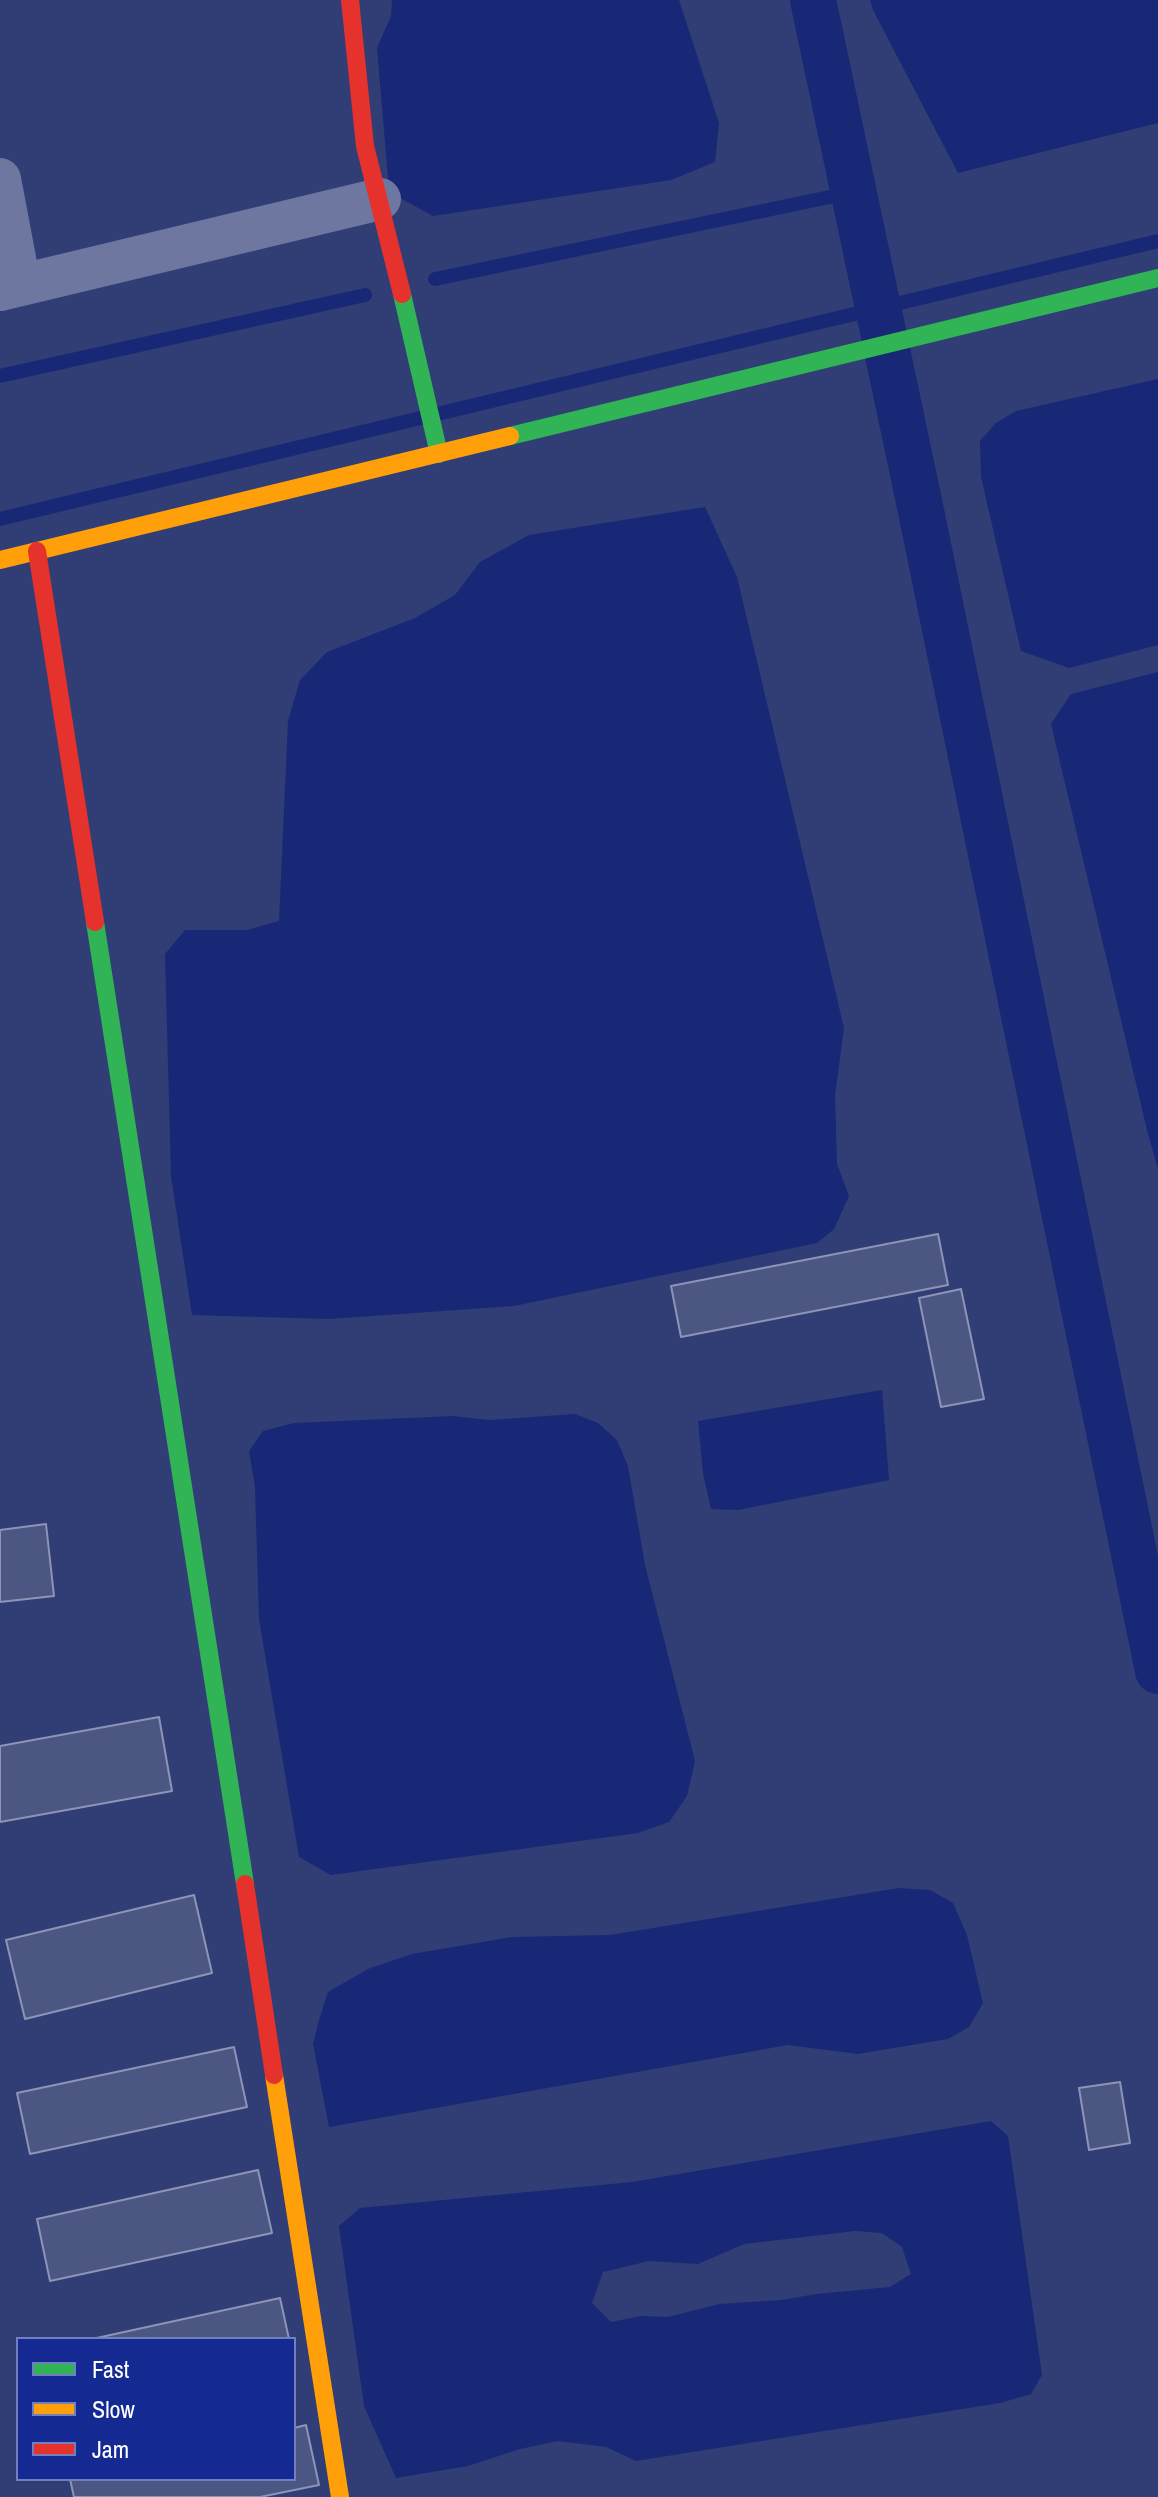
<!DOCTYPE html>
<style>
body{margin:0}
#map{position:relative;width:1158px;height:2497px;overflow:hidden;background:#313d75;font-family:"Archivo Narrow",sans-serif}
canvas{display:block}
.legend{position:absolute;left:16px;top:2337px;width:280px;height:144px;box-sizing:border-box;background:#142a92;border:2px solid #727fbe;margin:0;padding:10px 14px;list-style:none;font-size:24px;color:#fff}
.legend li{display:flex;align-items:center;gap:16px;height:40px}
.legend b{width:40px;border:2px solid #727fbe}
</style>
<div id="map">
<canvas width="1158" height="2497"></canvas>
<ul class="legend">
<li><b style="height:10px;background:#30b455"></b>Fast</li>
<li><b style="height:10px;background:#ff9f0a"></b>Slow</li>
<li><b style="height:10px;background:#e5322d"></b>Jam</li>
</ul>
</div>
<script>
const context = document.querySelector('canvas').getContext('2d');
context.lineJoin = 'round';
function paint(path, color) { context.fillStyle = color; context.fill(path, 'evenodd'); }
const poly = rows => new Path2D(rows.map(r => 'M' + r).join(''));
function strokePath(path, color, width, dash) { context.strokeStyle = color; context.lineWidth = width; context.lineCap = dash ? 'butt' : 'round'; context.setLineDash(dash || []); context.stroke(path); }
const water = poly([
 [392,0,679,0,719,123,715,162,671,180,433,216,402,199,388,178,377,48,391,16],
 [870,0,1158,0,1158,123,958,173,873,10],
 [1158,379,1158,645,1069,668,1021,651,981,477,980,441,996,423,1016,411],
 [705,507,737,577,844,1028,835,1095,837,1164,849,1196,834,1229,817,1243,514,1306,329,1319,192,1315,171,1176,165,954,185,930,247,930,279,921,288,721,300,680,327,652,415,618,455,595,480,562,529,535],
 [1158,672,1158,1169,1148,1134,1051,724,1071,694],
 [882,1390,889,1480,738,1510,711,1509,703,1473,698,1421],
 [575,1414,598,1423,617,1440,628,1466,645,1565,695,1761,687,1796,669,1822,638,1833,331,1875,299,1857,259,1619,255,1487,249,1451,263,1431,294,1423,453,1416,489,1420],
 [899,1888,930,1890,953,1903,967,1935,983,2003,969,2027,948,2039,858,2054,788,2045,329,2127,313,2044,319,2020,328,1992,368,1969,412,1954,512,1937,610,1935],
 [991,2121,1008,2136,1042,2375,1031,2394,1000,2403,636,2461,606,2447,558,2441,520,2449,468,2466,396,2478,364,2406,339,2226,360,2208,632,2182],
 [855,2231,882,2233,902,2247,911,2274,890,2287,816,2294,782,2300,719,2304,668,2317,641,2316,611,2322,592,2303,603,2272,649,2261,698,2264,744,2244]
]);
const stream = poly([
 [435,279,854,192],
 [0,376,365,295],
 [0,519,1158,241]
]);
const canal = poly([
 [813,0,921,511,1158,1671]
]);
const building = poly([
 [938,1234,948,1285,681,1337,671,1286,938,1234],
 [961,1289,984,1399,941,1407,919,1298,961,1289],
 [46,1524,54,1596,0,1602,0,1530,46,1524],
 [159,1717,172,1791,0,1822,0,1746,159,1717],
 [194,1895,212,1973,25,2019,6,1940,194,1895],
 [234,2047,247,2107,30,2154,17,2093,234,2047],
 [1120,2082,1130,2143,1089,2150,1079,2088,1120,2082],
 [258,2170,272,2233,50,2281,37,2219,258,2170],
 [280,2298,289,2339,92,2339,280,2298],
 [306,2425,319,2485,260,2497,74,2497,70,2479,294,2479,294,2428,306,2425]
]);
const street = poly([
 [0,179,20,285],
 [0,290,380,199]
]);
const fast = poly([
 [402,294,439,454],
 [510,436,1158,278],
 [95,922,245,1884]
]);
const slow = poly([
 [0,560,510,436],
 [274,2075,340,2497]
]);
const jam = poly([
 [350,0,365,146,402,294],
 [37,551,95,922],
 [245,1884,274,2075]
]);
paint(water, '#182876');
strokePath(stream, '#182876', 14);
strokePath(canal, '#182876', 46);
paint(building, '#4c5683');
strokePath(building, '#8d94b6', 2);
strokePath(street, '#6d77a0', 42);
strokePath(fast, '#30b455', 18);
strokePath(slow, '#ff9f0a', 18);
strokePath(jam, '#e5322d', 18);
</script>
